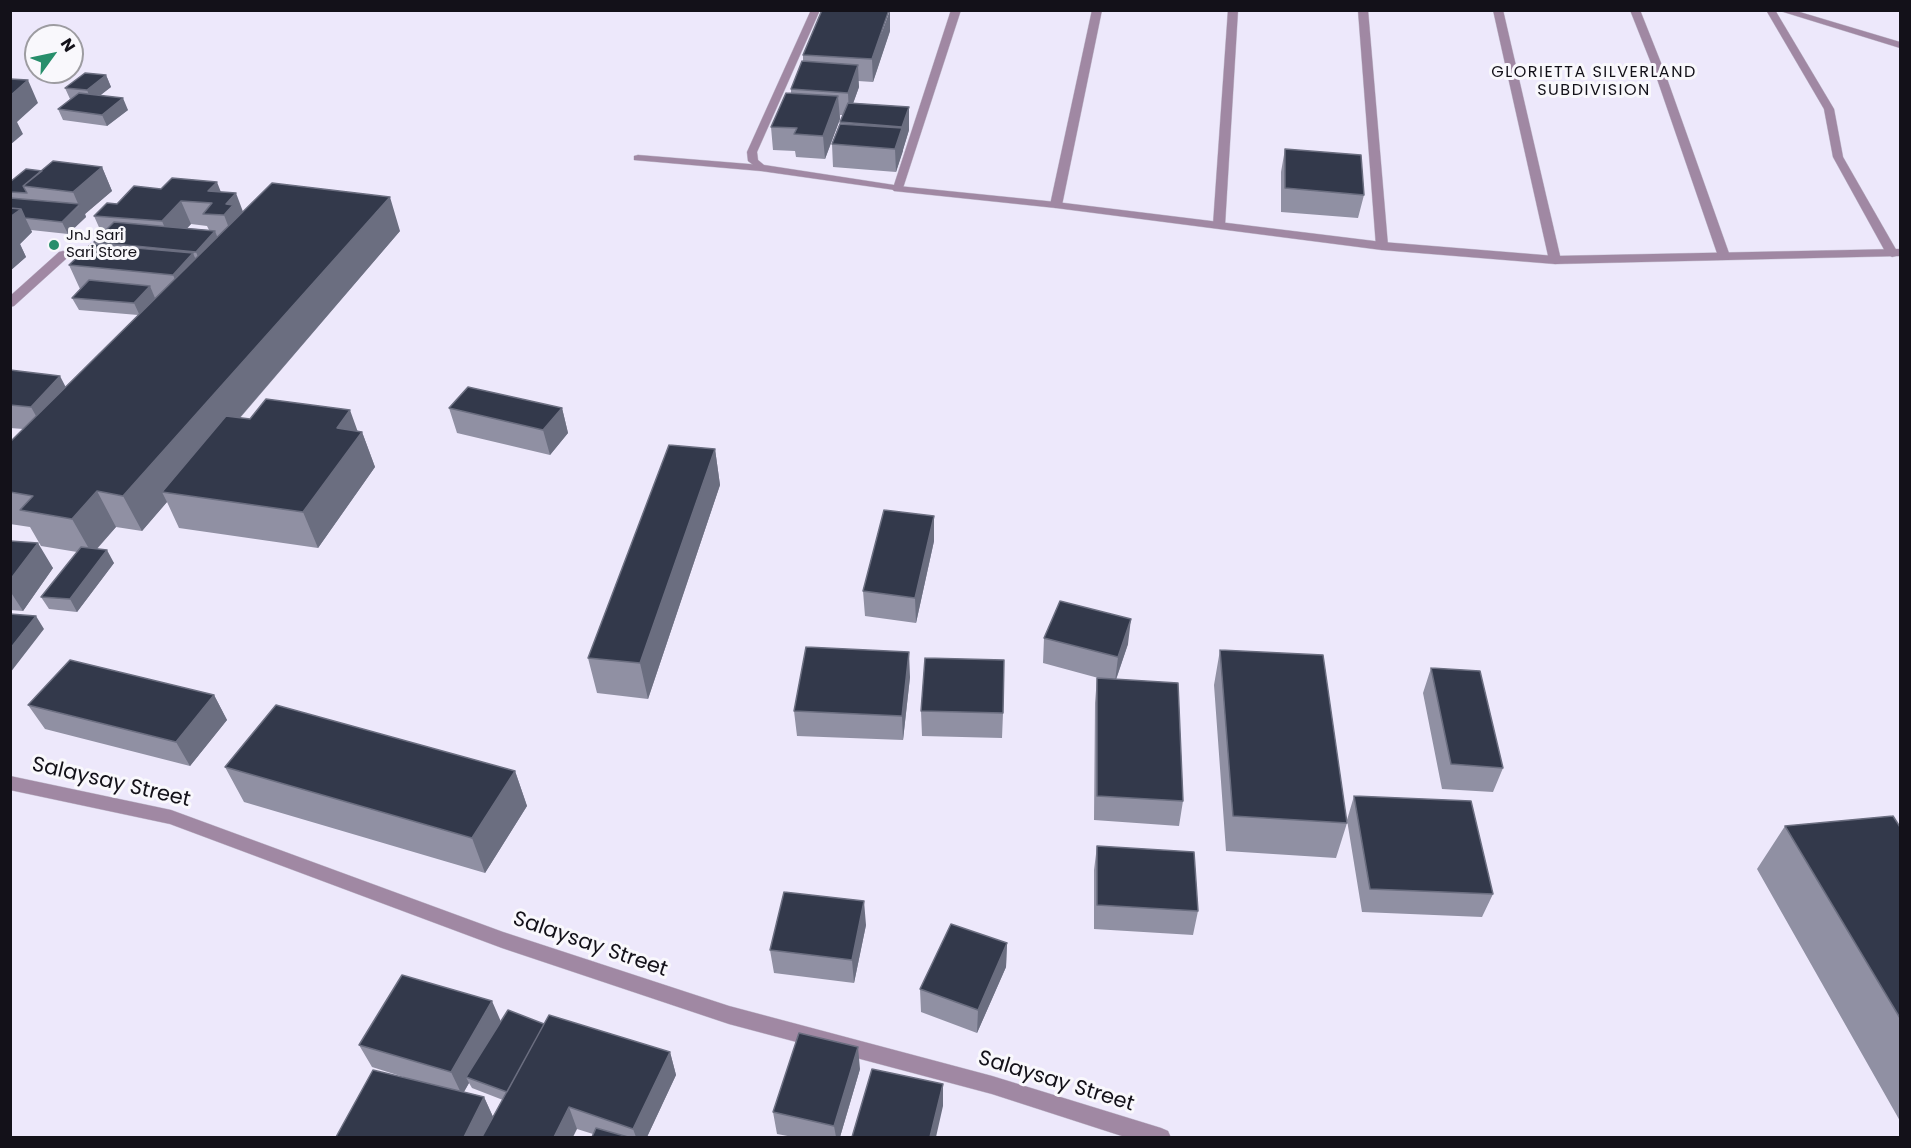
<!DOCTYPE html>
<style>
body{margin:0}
#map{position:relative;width:1911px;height:1148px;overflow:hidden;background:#ede8fb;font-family:Poppins,sans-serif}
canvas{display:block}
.frame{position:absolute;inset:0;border:12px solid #131119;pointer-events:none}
.north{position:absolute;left:24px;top:24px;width:60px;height:60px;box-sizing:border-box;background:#f9f8fc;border:2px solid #9d9ca1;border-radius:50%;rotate:57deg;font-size:16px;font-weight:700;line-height:24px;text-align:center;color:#131119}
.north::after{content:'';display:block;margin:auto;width:21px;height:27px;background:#278e6b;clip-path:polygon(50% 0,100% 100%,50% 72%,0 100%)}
</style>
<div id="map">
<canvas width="1911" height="1148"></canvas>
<div class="frame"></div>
<div class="north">N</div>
</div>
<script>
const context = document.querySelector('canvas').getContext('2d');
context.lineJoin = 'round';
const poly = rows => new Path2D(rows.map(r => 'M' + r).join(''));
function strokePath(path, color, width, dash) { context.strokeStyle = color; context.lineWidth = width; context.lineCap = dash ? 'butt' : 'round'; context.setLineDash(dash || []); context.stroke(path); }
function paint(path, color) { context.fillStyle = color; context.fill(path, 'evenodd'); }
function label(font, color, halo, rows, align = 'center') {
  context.font = font + ' Poppins,sans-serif'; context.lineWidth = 6; context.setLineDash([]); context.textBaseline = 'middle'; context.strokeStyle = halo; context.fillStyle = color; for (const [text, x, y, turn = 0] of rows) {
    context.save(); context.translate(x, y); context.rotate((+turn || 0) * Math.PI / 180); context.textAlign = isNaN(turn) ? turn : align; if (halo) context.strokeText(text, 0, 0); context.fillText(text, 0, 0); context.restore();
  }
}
const service = poly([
 [638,155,761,165,766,168,761,171,634,160,634,156,638,155],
 [898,186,1056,202,1382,242,1555,256,1900,249,1900,256,1555,264,1382,250,1056,208,894,191,892,189,898,186]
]);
const minor = poly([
 [811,10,820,10,757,152,758,160,764,165,894,185,951,10,961,10,902,191,761,171,748,161,747,152,811,10],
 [1092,10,1102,10,1062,205,1056,208,1050,205,1092,10],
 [1228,10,1238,10,1225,225,1219,228,1213,225,1228,10],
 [1358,10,1368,10,1388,246,1382,250,1376,246,1358,10],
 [1493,10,1503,10,1561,260,1559,263,1555,264,1549,260,1493,10],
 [1630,10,1640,10,1665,73,1730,256,1728,259,1720,259,1718,256,1655,73,1630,10],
 [1766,10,1775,10,1834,109,1843,157,1898,253,1896,256,1892,257,1886,253,1833,157,1824,109,1766,10],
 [1777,10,1793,10,1900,42,1900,48,1777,10],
 [63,251,67,252,67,258,14,306,10,307,10,296,59,252,63,251]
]);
const tertiary = poly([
 [10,776,171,810,503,932,729,1006,992,1076,1161,1128,1168,1131,1171,1138,1128,1138,992,1094,729,1024,502,948,170,824,10,790,10,776]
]);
const wall = poly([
 [890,31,873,82,858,81,859,87,853,103,909,107,909,130,896,172,833,167,832,144,843,115,840,115,840,119,825,159,796,157,795,151,773,150,771,127,791,93,791,89,803,61,803,55],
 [106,75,111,87,100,95,128,110,107,126,63,120,58,109,70,99,65,88],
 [1285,149,1364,195,1358,218,1281,212,1281,172],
 [102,167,112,191,85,214,86,217,68,234,31,230,32,232,20,244,26,257,10,271,10,182,42,171],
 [161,189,220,192,243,212,400,231,240,418,362,432,375,467,318,548,179,528,167,502,142,531,116,527,97,549,114,563,77,612,49,609,41,597,77,552,41,546,30,527,10,524,10,442,23,429,10,428,10,370,66,387,138,315,79,310,72,298,80,289,69,265,95,244,94,242,102,234,94,216,117,204],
 [191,224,207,226,209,230,187,228],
 [449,408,562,408,568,433,550,455,457,433],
 [715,449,720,485,648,699,597,693,588,658],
 [934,516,934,541,916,623,865,616,863,591],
 [10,541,53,568,23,611,10,610],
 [1044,638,1128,644,1116,680,1183,801,1179,826,1094,820,1095,703,1097,678,1102,679,1043,663],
 [1220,650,1347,823,1336,858,1226,851,1214,685],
 [1431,668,1503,768,1493,792,1442,789,1423,693],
 [910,677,903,740,797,736,794,711],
 [214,695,227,720,190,766,45,729,28,705],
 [921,711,1003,713,1002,738,922,736],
 [225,767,515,771,527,806,485,873,244,802],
 [1354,796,1493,894,1482,917,1362,912,1347,820],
 [1785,826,1900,827,1900,1121,1757,869],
 [1097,846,1198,911,1193,935,1094,929,1094,870],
 [866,925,854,983,774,973,770,950],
 [1007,943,1006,967,977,1033,921,1012,920,989],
 [501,1022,544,1024,670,1052,676,1075,647,1137,592,1137,593,1134,577,1129,336,1137,413,1080,372,1067,359,1045],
 [469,1083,472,1088,503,1100,493,1117,484,1097,464,1092],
 [860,1069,840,1137,793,1137,777,1134,773,1112]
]);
const shadedWall = poly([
 [890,10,890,31,873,82,872,59],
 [858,65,859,87,849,115,848,93],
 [106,75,111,87,92,102,87,90],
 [28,80,38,103,17,122,23,134,10,145,10,96],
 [838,96,840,119,825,159,823,136],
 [123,98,128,110,107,126,102,115],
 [909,107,909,130,903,150,902,127],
 [902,128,903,151,896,172,895,149],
 [102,167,112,191,85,214,86,217,68,234,62,222,79,206,73,192],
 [217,182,226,205,208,191],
 [236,193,245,217,233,239,224,215,226,204],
 [390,197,400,231,174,494,162,492,167,502,142,531,123,496],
 [181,201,191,224,172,245,162,221],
 [21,209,32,232,20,244,26,257,10,271,10,217],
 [215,231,224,254,206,276,196,252],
 [193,253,203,277,184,300,173,275],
 [150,286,155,298,140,316,134,303],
 [60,376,73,401,45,432,31,407],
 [562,408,568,433,550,455,543,430],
 [350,410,359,435,362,432,375,467,318,548,303,512,337,428],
 [715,449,720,485,648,699,640,663],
 [97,491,116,527,92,554,72,519],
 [934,516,934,541,916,623,915,598],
 [38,543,53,568,23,611,10,591,10,580],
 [107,550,114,563,77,612,70,599],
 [36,616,44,629,10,673,10,649],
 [1131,619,1128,644,1115,682,1118,657],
 [909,652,910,677,903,740,902,716],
 [214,695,227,720,190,766,176,742],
 [515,771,527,806,485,873,472,838],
 [864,901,866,925,854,983,852,960],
 [1007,943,1006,967,977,1033,978,1010],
 [492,1001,502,1024,466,1077,469,1083,462,1095,451,1072],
 [858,1047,860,1069,840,1137,836,1137,834,1126],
 [670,1052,676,1075,647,1137,636,1137,633,1129],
 [943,1084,943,1106,936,1137,930,1137],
 [484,1097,494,1119,485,1137,464,1137],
 [569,1107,577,1129,573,1137,554,1137]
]);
const building = poly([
 [822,10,889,10,872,59,803,55,822,10],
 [802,61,858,65,848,93,791,89,802,61],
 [85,73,106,75,87,90,65,88,85,73],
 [10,79,28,80,10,96,10,79],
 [79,93,123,98,102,115,58,109,79,93],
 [786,93,838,96,823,136,794,134,797,128,771,127,786,93],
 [848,103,909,107,902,127,840,122,848,103],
 [840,124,902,128,895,149,832,144,840,124],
 [1285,149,1361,155,1364,195,1285,188,1285,149],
 [53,161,102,167,73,192,23,186,53,161],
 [26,169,42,171,23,186,27,193,10,192,10,182,26,169],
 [172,178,217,182,208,191,236,193,226,204,233,205,224,215,203,214,212,203,181,201,162,221,94,216,107,203,117,204,134,186,161,189,172,178],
 [272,183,390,197,123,496,97,491,72,519,20,510,33,496,10,492,10,442,272,183],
 [10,198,80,204,62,222,25,218,21,209,10,208,10,198],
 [10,208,21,209,10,217,10,208],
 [114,222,215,231,196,252,94,242,114,222],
 [91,244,193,253,173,275,69,265,91,244],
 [89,280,150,286,134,303,72,298,89,280],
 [10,370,60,376,31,407,10,405,10,370],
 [468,387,562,408,543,430,449,408,468,387],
 [266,399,350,410,337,428,362,432,303,512,162,492,226,416,250,419,266,399],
 [669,445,715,449,640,663,588,658,669,445],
 [884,510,934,516,915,598,863,591,884,510],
 [10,541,38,543,10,580,10,541],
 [81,547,107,550,70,599,41,597,81,547],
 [1060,601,1131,619,1118,657,1044,638,1060,601],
 [10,614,36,616,10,649,10,614],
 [806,647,909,652,902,716,794,711,806,647],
 [1220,650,1323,655,1347,823,1233,816,1220,650],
 [925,658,1004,660,1003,713,921,711,925,658],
 [70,660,214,695,176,742,28,705,70,660],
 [1431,668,1480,671,1503,768,1451,764,1431,668],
 [1097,678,1178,683,1183,801,1097,796,1097,678],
 [276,705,515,771,472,838,225,767,276,705],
 [1354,796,1471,801,1493,894,1370,889,1354,796],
 [1893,816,1900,827,1900,1018,1785,826,1893,816],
 [1097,846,1194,852,1198,911,1097,905,1097,846],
 [784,892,864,901,852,960,770,950,784,892],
 [951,924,1007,943,978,1010,920,989,951,924],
 [402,975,492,1001,451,1072,359,1045,402,975],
 [508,1010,544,1024,507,1092,466,1077,508,1010],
 [549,1015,670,1052,633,1129,569,1107,554,1137,482,1137,549,1015],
 [799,1033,858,1047,834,1126,773,1112,799,1033],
 [872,1069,943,1084,930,1137,852,1137,872,1069],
 [373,1070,484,1097,464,1137,336,1137,373,1070],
 [596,1128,628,1137,592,1137,596,1128]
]);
const markers = [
 [54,245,6,"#278e6b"]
];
const farPoinames = [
 ["JnJ Sari",66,236],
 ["Sari Store",66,253]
];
const farNeighbourhoodnames = [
 ["GLORIETTA SILVERLAND",1594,73],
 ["SUBDIVISION",1594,91]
];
const nearStreetnames = [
 ["Salaysay Street",111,783,13],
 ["Salaysay Street",590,945,19],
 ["Salaysay Street",1056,1082,17]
];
strokePath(service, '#cac6d7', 1);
strokePath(minor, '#cac6d7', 1);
strokePath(tertiary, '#cac6d7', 1);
paint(service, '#a088a3');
paint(minor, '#a088a3');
paint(tertiary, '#a088a3');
paint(wall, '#9090a3');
paint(shadedWall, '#6b6e80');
paint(building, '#33394b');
strokePath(building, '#6b6e80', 1.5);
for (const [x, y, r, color] of markers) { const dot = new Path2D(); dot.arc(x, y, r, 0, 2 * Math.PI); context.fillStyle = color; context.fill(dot); strokePath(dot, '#f9f8fc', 2); }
label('15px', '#131119', '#f9f8fc', farPoinames, 'left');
context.letterSpacing = '1.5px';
label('16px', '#131119', '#f9f8fc', farNeighbourhoodnames);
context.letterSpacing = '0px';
label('21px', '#131119', '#f9f8fc', nearStreetnames);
</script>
